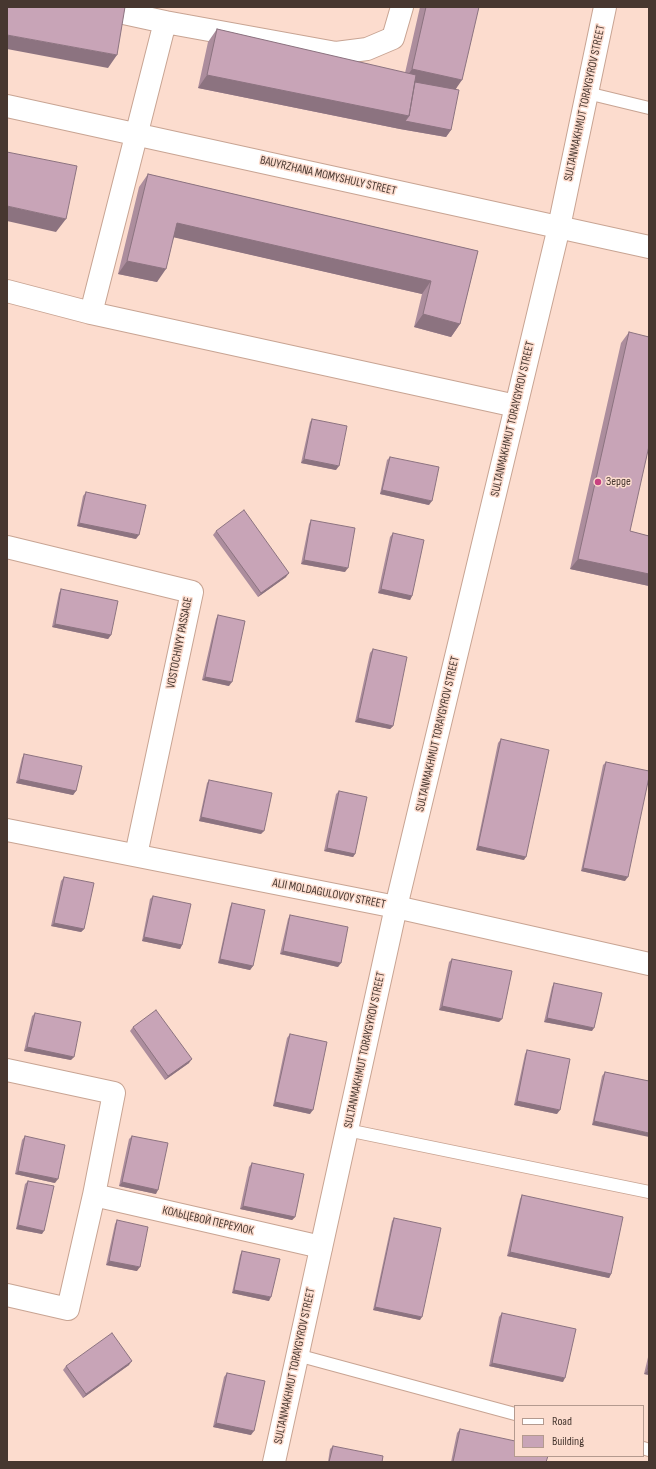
<!DOCTYPE html>
<meta charset="utf-8">
<style>
body{margin:0}
#map{position:relative;width:656px;height:1469px;overflow:hidden;background:#fcdcce;font-family:"Sofia Sans Condensed",sans-serif}
canvas{display:block}
.frame{position:absolute;inset:0;border:8px solid #473730;pointer-events:none}
.legend{position:absolute;left:514px;top:1405px;width:130px;height:52px;box-sizing:border-box;background:#fcdcce;border:1px solid #b49a8f;margin:0;padding:5px 7px;list-style:none;font-size:12px;color:#473730}
.legend li{display:flex;align-items:center;gap:8px;height:20px}
.legend b{width:20px;border:1px solid #b49a8f}
</style>
<div id="map">
<canvas width="656" height="1469"></canvas>
<div class="frame"></div>
<ul class="legend">
<li><b style="height:5px;background:#fff"></b>Road</li>
<li><b style="height:11px;background:#c8a4b7"></b>Building</li>
</ul>
</div>
<script>
const context = document.querySelector('canvas').getContext('2d');
context.lineJoin = 'round';
const poly = rows => new Path2D(rows.map(r => 'M' + r).join(''));
function strokePath(path, color, width, dash) { context.strokeStyle = color; context.lineWidth = width; context.lineCap = dash ? 'butt' : 'round'; context.setLineDash(dash || []); context.stroke(path); }
function paint(path, color) { context.fillStyle = color; context.fill(path, 'evenodd'); }
function label(font, color, halo, rows, align = 'center') {
  context.font = font + ' "Sofia Sans Condensed",sans-serif'; context.lineWidth = 3; context.setLineDash([]); context.textBaseline = 'middle'; context.strokeStyle = halo; context.fillStyle = color; for (const [text, x, y, turn = 0] of rows) {
    context.save(); context.translate(x, y); context.rotate((+turn || 0) * Math.PI / 180); context.textAlign = isNaN(turn) ? turn : align; if (halo) context.strokeText(text, 0, 0); context.fillText(text, 0, 0); context.restore();
  }
}
const service = poly([
 [587,93,649,108],
 [347,1130,649,1192],
 [297,1355,515,1414],
 [643,1448,649,1450]
]);
const minor = poly([
 [96,7,165,22,336,53,367,49,393,38,402,7],
 [7,106,649,247],
 [7,291,91,313,516,406],
 [91,313,165,22],
 [7,547,192,592,136,855],
 [7,830,396,907,649,964],
 [7,1070,114,1093,94,1195],
 [7,1295,68,1309,94,1195,321,1247]
]);
const tertiary = poly([
 [274,1462,396,907,559,227,605,7]
]);
const wall = poly([
 [420,7,479,7,456,89,451,130,446,137,400,129,198,88,208,42,217,29,405,73],
 [148,174,478,251,460,324,451,337,414,327,422,294,174,237,157,282,118,274,139,187],
 [629,332,630,531,649,536,649,586,570,569,621,343],
 [312,419,336,470,301,463,310,422],
 [390,457,429,505,380,494,387,460],
 [86,492,136,539,77,526,83,496],
 [311,520,345,572,301,564,309,524],
 [216,531,286,577,258,597,213,535],
 [393,533,412,596,410,600,378,593,390,537],
 [61,589,111,635,108,639,52,627,59,593],
 [218,615,229,686,202,680,216,619],
 [373,649,393,726,390,729,355,722,370,653],
 [501,739,524,860,476,850,498,743],
 [24,754,76,791,73,795,16,783,22,758],
 [606,762,625,881,581,871,603,765],
 [209,780,261,834,199,821,207,783],
 [339,791,355,854,353,857,324,851,336,794],
 [64,877,84,929,81,932,51,926,61,881],
 [153,896,182,945,180,949,142,941,150,899],
 [232,903,253,966,250,970,218,963,230,907],
 [290,915,338,967,280,954,288,919],
 [452,959,499,1022,439,1010,449,962],
 [554,983,592,1031,544,1022,552,987],
 [35,1013,71,1060,24,1051,32,1016],
 [133,1027,189,1063,165,1080,130,1031],
 [290,1034,310,1114,273,1106,287,1038],
 [527,1050,557,1114,514,1105,525,1054],
 [605,1072,649,1081,592,1125,602,1076],
 [25,1136,55,1183,15,1174,22,1140],
 [132,1136,156,1194,119,1186,129,1139],
 [252,1163,295,1217,292,1220,240,1209,249,1167],
 [28,1181,42,1234,16,1229,25,1184],
 [522,1195,611,1274,609,1278,507,1256,520,1199],
 [394,1218,420,1320,373,1310,392,1221],
 [117,1220,137,1271,106,1265,115,1224],
 [242,1251,269,1301,232,1293,240,1255],
 [502,1313,563,1382,489,1366,499,1317],
 [649,1353,649,1375,644,1374],
 [129,1365,83,1398,63,1370,66,1366],
 [227,1373,251,1435,213,1427,224,1377],
 [460,1429,546,1462,451,1462,457,1433],
 [333,1446,382,1462,328,1462,330,1449]
]);
const shadedWall = poly([
 [7,35,117,55,108,68,7,49],
 [412,69,462,80,453,93,403,82],
 [207,75,409,116,451,130,446,137,400,129,198,88],
 [7,206,66,219,56,232,7,221],
 [177,223,431,281,422,294,168,236],
 [127,261,166,269,157,282,118,274],
 [423,314,460,324,451,337,414,327],
 [304,459,339,466,336,470,301,463],
 [382,490,432,501,429,505,380,494],
 [79,523,139,535,136,539,77,526],
 [578,559,649,574,649,586,570,569],
 [304,560,348,568,345,572,301,564],
 [289,573,286,577,258,597,261,593],
 [381,589,412,596,410,600,378,593],
 [55,624,111,635,108,639,52,627],
 [205,677,232,682,229,686,202,680],
 [358,718,393,726,390,729,355,722],
 [19,779,76,791,73,795,16,783],
 [201,817,264,831,261,834,199,821],
 [478,846,526,857,524,860,476,850],
 [327,848,355,854,353,857,324,851],
 [583,868,628,877,625,881,581,871],
 [54,923,84,929,81,932,51,926],
 [144,937,182,945,180,949,142,941],
 [283,951,341,963,338,967,280,954],
 [220,959,253,966,250,970,218,963],
 [442,1006,502,1019,499,1022,439,1010],
 [547,1018,594,1028,592,1031,544,1022],
 [27,1047,74,1057,71,1060,24,1051],
 [192,1059,189,1063,165,1080,168,1076],
 [517,1101,560,1110,557,1114,514,1105],
 [275,1102,313,1110,310,1114,273,1106],
 [594,1121,649,1133,649,1137,592,1125],
 [18,1171,58,1179,55,1183,15,1174],
 [122,1182,158,1190,156,1194,119,1186],
 [243,1206,295,1217,292,1220,240,1209],
 [18,1225,44,1231,42,1234,16,1229],
 [510,1252,611,1274,609,1278,507,1256],
 [109,1261,140,1267,137,1271,106,1265],
 [234,1290,271,1297,269,1301,232,1293],
 [375,1307,422,1317,420,1320,373,1310],
 [132,1361,129,1365,83,1398,86,1394],
 [492,1363,565,1378,563,1382,489,1366],
 [647,1371,649,1371,649,1375,644,1374],
 [216,1423,254,1431,251,1435,213,1427]
]);
const building = poly([
 [7,7,125,7,117,55,7,35,7,7],
 [426,7,479,7,462,80,412,69,426,7],
 [217,29,416,75,409,116,207,75,217,29],
 [415,82,459,90,451,130,405,121,409,116,415,82],
 [7,152,77,166,66,219,7,206,7,152],
 [148,174,478,251,460,324,423,314,431,281,177,223,166,269,127,261,148,174],
 [629,332,649,337,649,446,630,531,649,536,649,574,578,559,629,332],
 [312,419,347,426,339,466,304,459,312,419],
 [390,457,439,467,432,501,382,490,390,457],
 [86,492,146,505,139,535,79,523,86,492],
 [244,510,289,573,261,593,216,531,244,510],
 [311,520,355,528,348,568,304,560,311,520],
 [393,533,424,540,412,596,381,589,393,533],
 [61,589,118,601,111,635,55,624,61,589],
 [218,615,245,621,232,682,205,677,218,615],
 [373,649,407,657,393,726,358,718,373,649],
 [501,739,549,750,526,857,478,846,501,739],
 [24,754,82,766,76,791,19,779,24,754],
 [606,762,649,771,649,777,628,877,583,868,606,762],
 [209,780,272,793,264,831,201,817,209,780],
 [339,791,367,797,355,854,327,848,339,791],
 [64,877,94,883,84,929,54,923,64,877],
 [153,896,191,904,182,945,144,937,153,896],
 [232,903,265,910,253,966,220,959,232,903],
 [290,915,348,927,341,963,283,951,290,915],
 [452,959,512,971,502,1019,442,1006,452,959],
 [554,983,602,993,594,1028,547,1018,554,983],
 [156,1010,192,1059,168,1076,133,1027,156,1010],
 [35,1013,81,1022,74,1057,27,1047,35,1013],
 [290,1034,327,1042,313,1110,275,1102,290,1034],
 [527,1050,570,1059,560,1110,517,1101,527,1050],
 [605,1072,649,1081,649,1133,594,1121,605,1072],
 [25,1136,65,1145,58,1179,18,1171,25,1136],
 [132,1136,168,1143,158,1190,122,1182,132,1136],
 [252,1163,304,1174,295,1217,243,1206,252,1163],
 [28,1181,54,1186,44,1231,18,1225,28,1181],
 [522,1195,623,1217,611,1274,510,1252,522,1195],
 [394,1218,441,1228,422,1317,375,1307,394,1218],
 [117,1220,148,1227,140,1267,109,1261,117,1220],
 [242,1251,280,1259,271,1297,234,1290,242,1251],
 [502,1313,576,1329,565,1378,492,1363,502,1313],
 [112,1333,132,1361,86,1394,66,1366,112,1333],
 [649,1362,649,1371,647,1371,649,1362],
 [227,1373,265,1381,254,1431,216,1423,227,1373],
 [460,1429,515,1441,515,1456,548,1456,546,1462,453,1462,460,1429],
 [333,1446,383,1456,382,1462,329,1462,333,1446]
]);
const markers = [
 [598,482,4,"#c84180"]
];
const streetNames = [
 ["SULTANMAKHMUT TORAYGYROV STREET",585,103,-78],
 ["BAUYRZHANA MOMYSHULY STREET",328,176,13],
 ["SULTANMAKHMUT TORAYGYROV STREET",513,419,-77],
 ["VOSTOCHNYY PASSAGE",180,643,-79],
 ["SULTANMAKHMUT TORAYGYROV STREET",438,734,-77],
 ["ALII MOLDAGULOVOY STREET",329,894,11],
 ["SULTANMAKHMUT TORAYGYROV STREET",365,1050,-78],
 ["КОЛЬЦЕВОЙ ПЕРЕУЛОК",208,1221,13],
 ["SULTANMAKHMUT TORAYGYROV STREET",295,1366,-78]
];
const poiNames = [
 ["Зерде",606,482]
];
strokePath(service, '#c8a493', 14);
strokePath(minor, '#c8a493', 24);
strokePath(tertiary, '#c8a493', 24);
strokePath(service, '#fff', 12);
strokePath(minor, '#fff', 22);
strokePath(tertiary, '#fff', 22);
paint(wall, '#ac8d9d');
paint(shadedWall, '#8c7380');
paint(building, '#c8a4b7');
strokePath(building, '#8c7380', 1);
for (const [x, y, r, color] of markers) { const dot = new Path2D(); dot.arc(x, y, r, 0, 2 * Math.PI); context.fillStyle = color; context.fill(dot); strokePath(dot, '#fcdcce', 1.5); }
label('12px', '#473730', '#fcdcce', streetNames);
label('12px', '#473730', '#fcdcce', poiNames, 'left');
</script>
